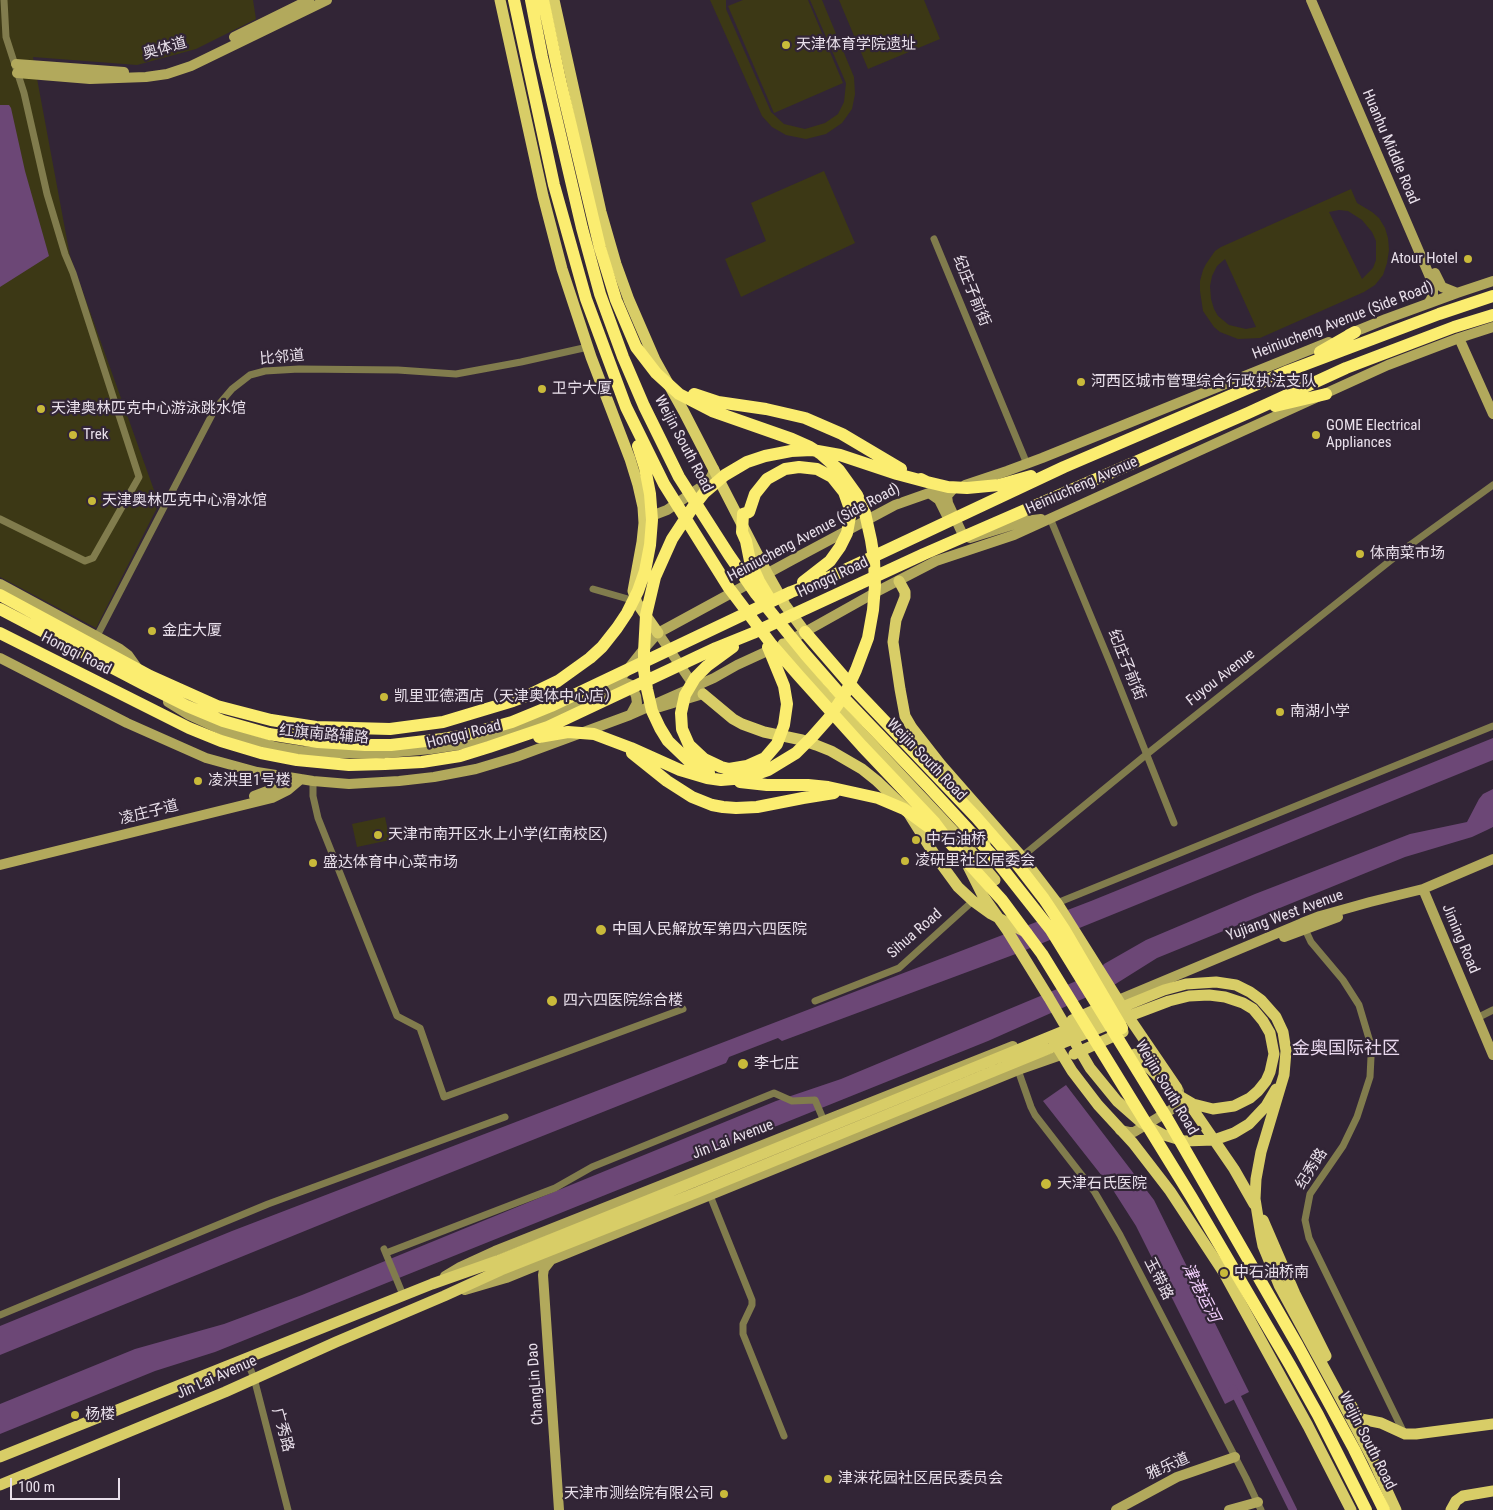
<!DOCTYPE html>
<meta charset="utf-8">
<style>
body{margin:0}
#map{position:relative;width:1493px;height:1510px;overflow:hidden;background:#322536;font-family:"Roboto Condensed",sans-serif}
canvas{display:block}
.scale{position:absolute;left:10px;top:1478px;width:110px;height:22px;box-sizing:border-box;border:2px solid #e9e0eb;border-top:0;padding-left:6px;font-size:15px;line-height:18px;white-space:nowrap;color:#e9e0eb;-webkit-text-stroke:4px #322536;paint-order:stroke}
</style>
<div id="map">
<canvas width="1493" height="1510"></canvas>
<div class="scale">100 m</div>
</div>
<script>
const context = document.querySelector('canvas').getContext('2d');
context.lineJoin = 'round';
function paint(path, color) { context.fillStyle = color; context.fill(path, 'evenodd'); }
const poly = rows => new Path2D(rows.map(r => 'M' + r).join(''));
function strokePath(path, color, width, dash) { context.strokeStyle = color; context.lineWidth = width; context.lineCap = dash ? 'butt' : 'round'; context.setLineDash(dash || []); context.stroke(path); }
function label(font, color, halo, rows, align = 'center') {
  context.font = font + ' "Roboto Condensed","Noto Sans SC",sans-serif'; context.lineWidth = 4.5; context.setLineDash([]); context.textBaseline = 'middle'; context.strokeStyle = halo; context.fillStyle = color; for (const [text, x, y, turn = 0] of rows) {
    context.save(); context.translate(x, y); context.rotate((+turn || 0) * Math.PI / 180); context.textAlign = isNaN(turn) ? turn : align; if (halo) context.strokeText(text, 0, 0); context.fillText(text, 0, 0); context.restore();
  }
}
const green = poly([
 [0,0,253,0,256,19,196,49,137,65,33,57,70,256,159,504,96,628,0,577],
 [710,0,726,0,726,9,771,112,784,124,805,129,825,123,838,114,844,102,846,83,810,0,822,0,854,77,855,94,852,109,842,123,826,134,806,139,786,135,772,127,762,116],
 [743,0,808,0,843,83,774,113,728,6],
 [839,0,924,0,940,39,868,69],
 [824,171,855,243,741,297,725,259,766,241,751,203],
 [1351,189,1357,203,1372,212,1379,218,1385,228,1388,238,1389,250,1387,263,1383,275,1375,285,1364,292,1260,338,1238,339,1220,332,1214,327,1203,311,1200,291,1200,281,1203,270,1206,264,1215,251,1221,247],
 [1339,210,1348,211,1362,220,1372,232,1376,241,1376,260,1373,268,1362,279,1329,212],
 [1225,259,1256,327,1246,329,1229,325,1218,316,1214,309,1211,299,1210,286,1212,276,1217,266],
 [385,817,390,840,357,847,352,824]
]);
const water = poly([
 [0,105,9,105,11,108,25,171,49,256,0,287],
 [1493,738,1493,760,1013,955,782,1041,778,1038,729,1057,726,1063,349,1213,0,1355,0,1326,232,1231,1091,901],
 [1493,789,1493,827,1487,830,1472,837,1405,857,1157,958,1114,985,988,1041,215,1352,155,1371,0,1434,0,1404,135,1349,224,1324,302,1295,776,1101,841,1079,1098,972,1104,964,1146,940,1255,894,1410,834,1467,822,1479,799,1483,794],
 [1066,1085,1154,1200,1249,1392,1225,1404,1136,1226,1113,1190,1043,1101]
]);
const canal = poly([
 [1233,1389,1293,1510]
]);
const street = poly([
 [934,239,1027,464],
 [1050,518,1111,665,1174,823],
 [0,519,85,561,93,558,139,477,73,273,65,254,47,194,24,93,6,37,4,0],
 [593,589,628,599],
 [97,636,215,409,232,389,250,375,265,371,299,369,398,370,456,374,521,362,588,347],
 [313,781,313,796,318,818,397,1016,420,1028,444,1097,683,1009],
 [1019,859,1147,754,1410,545,1493,485],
 [1057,903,1493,726],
 [1303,925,1311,942,1343,980,1359,1005,1370,1042,1371,1057,1370,1077,1357,1117,1343,1146,1310,1194,1305,1220,1309,1238,1404,1433],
 [815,1001,899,968,974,900],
 [1477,1018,1493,1010],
 [1018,1070,1031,1107,1035,1115,1094,1191,1120,1235,1246,1478,1261,1510],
 [709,1193,752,1300,752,1305,743,1324,743,1334,784,1436],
 [384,1249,403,1295],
 [386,1253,555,1188,592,1167,774,1093,792,1101,815,1100,824,1121],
 [0,1315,268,1204,505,1117],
 [246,1358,254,1378,288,1510]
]);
const secondary = poly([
 [1311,0,1433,284,1433,295,1430,301,1427,304],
 [234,37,309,0],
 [16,64,124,72],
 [17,73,90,79,146,77,167,74,191,66,327,0],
 [1435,273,1442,287,1457,293],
 [1349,334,1386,319,1457,293,1493,281],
 [1459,338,1493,414],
 [965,485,1007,471,1042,458,1329,342],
 [954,488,947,496,948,503,962,533,970,538,1025,521,1041,519],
 [929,493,939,500,947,516],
 [647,512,654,515,667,510,701,487,709,480,712,475,714,469],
 [0,584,120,649,128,655,138,669],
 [658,633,690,680,703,694,660,707],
 [787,642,878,591,936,561,1014,535,1388,365,1459,338,1493,327],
 [0,658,127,723,206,758,257,772,313,781,349,784,399,781,434,777,476,769,516,757,630,715,714,678,737,665,774,648],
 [616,684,626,683,631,685,636,696,637,703,631,714],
 [168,702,189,715,226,732,276,747,302,751,333,753,376,754,431,749,471,743,491,738,547,717,608,689,616,684,643,650,658,633,792,560,895,505,929,493,952,489],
 [254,796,270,790,291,778],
 [0,865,272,798,288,790,301,779],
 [1423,889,1493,1055],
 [1284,937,1338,917],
 [1118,1000,1302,923,1320,916,1370,902,1423,889,1493,859],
 [1120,1130,1129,1132,1134,1132,1174,1108,1178,1102,1179,1091],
 [551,1260,544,1269,543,1275,559,1510],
 [445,1276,460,1267,495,1251,1013,1046],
 [465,1290,506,1278,1018,1070,1061,1055],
 [1116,1510,1177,1477,1235,1457],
 [1229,1510,1258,1502]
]);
const primary = poly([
 [500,0,543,196,562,269,591,357,630,459,638,485,643,507,644,523,642,542,633,591,637,603,658,633],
 [554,0,601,212,616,264,629,300,655,360,684,412,767,573,785,605,805,632],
 [899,581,905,592,905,597,896,620,893,642,900,689,905,716,912,728,941,765,1020,855],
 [783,644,826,695,960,838,995,880],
 [703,694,733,719,742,724,764,732,802,740,816,745,831,751,862,769,877,781,906,809,936,857,958,887,973,901,991,914,1027,933],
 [960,838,985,844],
 [1005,850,1022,857,1057,903,1130,1019,1177,1088],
 [967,864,983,896,1007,930,1049,998,1090,1068,1117,1101,1142,1123,1164,1135,1184,1141,1214,1140,1234,1133,1249,1124,1266,1106,1276,1089],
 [1072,1020,1108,1004],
 [1053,1040,1072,1071,1098,1105,1133,1143,1170,1191,1224,1273,1308,1426,1351,1510],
 [1074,1054,1123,1032],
 [1188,1102,1234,1169,1254,1204],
 [1263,1220,1295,1294,1326,1356],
 [1351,1405,1358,1416,1361,1419,1381,1423,1405,1434,1416,1434,1493,1424],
 [0,1457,432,1284,497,1261,696,1181,1164,990,1186,984,1216,982,1236,985,1250,992,1261,1000,1276,1017,1283,1032,1286,1051,1284,1075,1261,1152,1256,1179,1255,1199,1261,1236,1263,1246,1279,1285,1335,1388,1373,1460,1396,1510],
 [0,1485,225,1392,336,1342,444,1296,501,1270,698,1192,1124,1018,1169,1001,1189,996,1209,995,1225,997,1243,1003,1253,1009,1263,1021,1270,1033,1274,1054,1270,1072,1266,1081,1258,1091,1250,1098,1234,1106,1213,1109,1193,1104,1176,1094,1135,1054],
 [1451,1510,1456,1501,1463,1496,1493,1491]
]);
const highway = poly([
 [514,0,554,185,586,299,626,407,664,484,729,588,772,645,799,676,862,746,935,823,950,843,1002,900,1042,954,1192,1198,1290,1365,1318,1415,1366,1510],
 [531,0,542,57,582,228,600,294,623,357,644,406,679,477,729,555,756,594,805,654,840,694,928,786,991,854,1051,930,1168,1120,1298,1346,1354,1449,1384,1510],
 [1320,352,1355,332],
 [694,394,718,402,766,409,805,418,842,434,901,469],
 [1275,406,1326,394],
 [921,479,927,482,948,487,967,488,999,485,1031,476],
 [0,595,150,676,217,706,271,720,316,727,390,729,443,722,513,701,529,695,558,681,590,658,602,647,617,628,627,613,638,591,645,571,650,545,652,520,650,494,645,468,638,446],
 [771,601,759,581,750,561,746,541,742,532,743,514,749,512,755,494,767,479,785,469,799,467,817,469,832,477,844,492,850,509,850,517,847,533,840,547,830,561,803,582],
 [0,609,147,686,187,706,223,721,269,734,318,742,365,745,391,745,443,739,466,735,512,722,551,706,791,592,832,576,1064,467,1288,371,1439,314,1493,296],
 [805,632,856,691,976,817,1017,864,1044,899,1064,929,1122,1028],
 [0,633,189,728,221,741,261,753,297,760,349,765,385,764,422,762,460,756,489,747,548,727,716,648,753,633,924,554,1248,413,1346,368,1454,327,1493,315],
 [733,647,707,666,695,678,685,695,681,713,682,729,689,745,704,759,721,767,729,769,747,766,765,758,777,744,784,725,787,704,784,686,768,647],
 [539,737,568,732,594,734,631,748,680,770,707,778,721,780,745,778,768,770,796,753,812,737,828,719,845,694,856,670,868,638,873,610,875,586,874,559,871,540,865,513,857,495,839,470,821,454,810,447,792,439,712,411,679,394,656,373,636,347,616,300,600,248,560,80,543,0],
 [632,753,667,781,692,797,712,805,723,807,736,808,757,807,803,798,834,793],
 [709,773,693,765,668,741,660,728,652,711,647,689,644,670,644,652,646,615,655,577,672,539,693,507,704,493,725,475,747,462,765,456,791,451,812,450,840,455,897,474,927,482],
 [740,782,767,785,808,785,828,787,878,798,904,809,938,834]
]);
const markers = [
 [786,45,5,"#c9ba3a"],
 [1468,259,5,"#c9ba3a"],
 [1081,382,5,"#c9ba3a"],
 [542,389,5,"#c9ba3a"],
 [41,409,5,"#c9ba3a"],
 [73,435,5,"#c9ba3a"],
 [1316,435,5,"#c9ba3a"],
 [92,501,5,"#c9ba3a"],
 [1360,554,5,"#c9ba3a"],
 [152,631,5,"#c9ba3a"],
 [384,697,5,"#c9ba3a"],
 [1280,712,5,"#c9ba3a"],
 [198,781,5,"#c9ba3a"],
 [378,835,5,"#c9ba3a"],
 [916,840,5,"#c9ba3a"],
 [905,861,5,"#c9ba3a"],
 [313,863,5,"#c9ba3a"],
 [601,930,6,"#c9ba3a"],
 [552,1001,6,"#c9ba3a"],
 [743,1064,6,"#c9ba3a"],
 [1046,1184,6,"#c9ba3a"],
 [1224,1273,5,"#c9ba3a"],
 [75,1415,5,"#c9ba3a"],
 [828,1479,5,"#c9ba3a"],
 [724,1494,5,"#c9ba3a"]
];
const poiNames = [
 ["天津体育学院遗址",796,45],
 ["Atour Hotel",1458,259,"right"],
 ["河西区城市管理综合行政执法支队",1091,382],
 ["卫宁大厦",552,389],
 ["天津奥林匹克中心游泳跳水馆",51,409],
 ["GOME Electrical",1326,426],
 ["Appliances",1326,443],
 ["Trek",83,435],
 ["天津奥林匹克中心滑冰馆",102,501],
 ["体南菜市场",1370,554],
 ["金庄大厦",162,631],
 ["凯里亚德酒店（天津奥体中心店）",394,697],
 ["南湖小学",1290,712],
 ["凌洪里1号楼",208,781],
 ["天津市南开区水上小学(红南校区)",388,835],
 ["中石油桥",926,840],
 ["凌研里社区居委会",915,861],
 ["盛达体育中心菜市场",323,863],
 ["中国人民解放军第四六四医院",612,930],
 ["四六四医院综合楼",563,1001],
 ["李七庄",754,1064],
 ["天津石氏医院",1057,1184],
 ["中石油桥南",1234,1273],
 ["杨楼",85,1415],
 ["津涞花园社区居民委员会",838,1479],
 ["天津市测绘院有限公司",714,1494,"right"]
];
const streetNames = [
 ["奥体道",165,49,-16],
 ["Huanhu Middle Road",1390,147,67],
 ["纪庄子前街",971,291,68],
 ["Heiniucheng Avenue (Side Road)",1343,321,-21],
 ["比邻道",282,358,-5],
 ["Weijin South Road",683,444,62],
 ["Heiniucheng Avenue",1082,486,-24],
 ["Heiniucheng Avenue (Side Road)",814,533,-28],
 ["Hongqi Road",833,578,-25],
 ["Hongqi Road",76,654,27],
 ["纪庄子前街",1126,665,68],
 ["Fuyou Avenue",1221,678,-38],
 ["红旗南路辅路",324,735,5],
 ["Hongqi Road",464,735,-14],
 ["Weijin South Road",926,760,46],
 ["凌庄子道",149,813,-14],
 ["Yujiang West Avenue",1285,916,-20],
 ["Sihua Road",915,934,-41],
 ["Jiming Road",1460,939,67],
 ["Weijin South Road",1166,1088,59],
 ["Jin Lai Avenue",733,1140,-21],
 ["纪秀路",1312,1169,-58],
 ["玉带路",1158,1279,63],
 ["Jin Lai Avenue",217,1378,-24],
 ["ChangLin Dao",536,1384,-94],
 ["广秀路",282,1430,75],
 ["Weijin South Road",1367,1441,63],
 ["雅乐道",1168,1467,-24]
];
const waterNames = [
 ["津港运河",1200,1293,63]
];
const quarterNames = [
 ["金奥国际社区",1346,1049]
];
paint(green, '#3c3815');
paint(water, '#6c4776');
strokePath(canal, '#6c4776', 8);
strokePath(street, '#817c4d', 7);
strokePath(secondary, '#b2a95c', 10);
strokePath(primary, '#d8cd67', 11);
strokePath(highway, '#fbed70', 12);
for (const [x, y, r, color] of markers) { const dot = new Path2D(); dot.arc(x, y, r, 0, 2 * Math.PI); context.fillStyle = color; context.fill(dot); strokePath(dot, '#322536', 2); }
label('15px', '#e9e0eb', '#322536', poiNames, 'left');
label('15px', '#e9e0eb', '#322536', streetNames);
label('italic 16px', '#f3d0fd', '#322536', waterNames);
label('18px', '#e9d8ee', '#322536', quarterNames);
</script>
